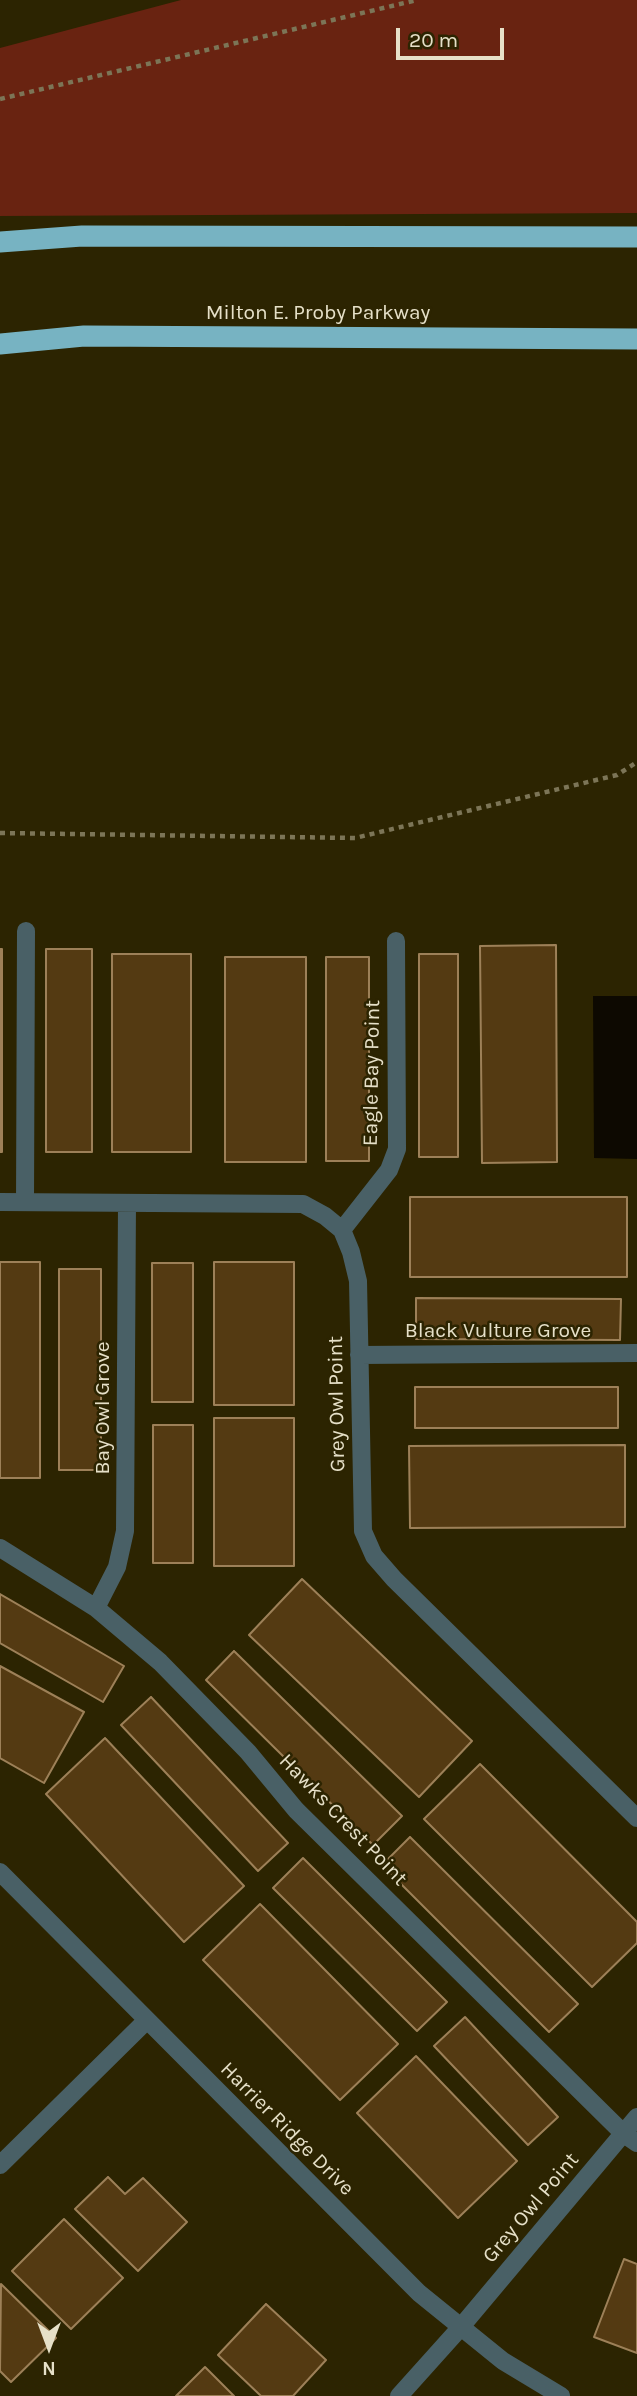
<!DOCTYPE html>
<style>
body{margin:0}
#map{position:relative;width:637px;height:2396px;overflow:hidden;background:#2c2401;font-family:Karla,sans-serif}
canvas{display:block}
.north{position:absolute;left:14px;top:2312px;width:70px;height:70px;-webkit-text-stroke:5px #2c2401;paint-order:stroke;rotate:180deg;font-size:19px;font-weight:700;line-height:28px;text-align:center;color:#e6e0c8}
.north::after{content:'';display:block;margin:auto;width:24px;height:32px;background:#e6e0c8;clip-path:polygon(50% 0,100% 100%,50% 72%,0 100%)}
.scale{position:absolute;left:396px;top:28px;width:108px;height:32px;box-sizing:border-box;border:4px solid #e6e0c8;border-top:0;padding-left:9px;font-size:21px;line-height:24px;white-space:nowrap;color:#e6e0c8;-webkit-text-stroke:5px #2c2401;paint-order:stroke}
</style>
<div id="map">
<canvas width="637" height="2396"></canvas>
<div class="north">N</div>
<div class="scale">20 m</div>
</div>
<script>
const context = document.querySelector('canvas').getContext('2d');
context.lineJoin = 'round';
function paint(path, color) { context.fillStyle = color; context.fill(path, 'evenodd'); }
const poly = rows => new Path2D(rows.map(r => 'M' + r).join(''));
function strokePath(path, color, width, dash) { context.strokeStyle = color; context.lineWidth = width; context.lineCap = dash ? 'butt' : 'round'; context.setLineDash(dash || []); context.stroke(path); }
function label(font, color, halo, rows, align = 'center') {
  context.font = font + ' Karla,sans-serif'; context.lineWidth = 5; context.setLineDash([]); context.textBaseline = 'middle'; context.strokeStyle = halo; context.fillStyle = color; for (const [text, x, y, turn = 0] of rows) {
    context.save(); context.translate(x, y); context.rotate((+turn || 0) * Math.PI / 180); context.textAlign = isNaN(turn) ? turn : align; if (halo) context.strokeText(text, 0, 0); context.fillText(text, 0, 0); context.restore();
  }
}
const green = poly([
 [181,0,637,0,637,213,0,216,0,48]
]);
const water = poly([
 [593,996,637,996,637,1159,594,1158]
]);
const building = poly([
 [556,945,557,1162,482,1163,480,946,556,945],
 [0,949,2,949,2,1152,0,1152,0,949],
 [46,949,92,949,92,1152,46,1152,46,949],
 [112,954,191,954,191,1152,112,1152,112,954],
 [419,954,458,954,458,1157,419,1157,419,954],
 [225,957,306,957,306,1162,225,1162,225,957],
 [326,957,369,957,369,1161,326,1161,326,957],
 [410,1197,627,1197,627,1277,410,1277,410,1197],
 [0,1262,40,1262,40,1478,0,1478,0,1262],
 [214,1262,294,1262,294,1405,214,1405,214,1262],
 [152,1263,193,1263,193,1402,152,1402,152,1263],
 [59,1269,101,1269,101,1470,59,1470,59,1269],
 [416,1298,621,1299,620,1340,416,1339,416,1298],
 [415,1387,618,1387,618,1428,415,1428,415,1387],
 [214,1418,294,1418,294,1566,214,1566,214,1418],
 [153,1425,193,1425,193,1563,153,1563,153,1425],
 [625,1445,625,1527,410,1528,409,1446,625,1445],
 [302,1579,472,1741,419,1797,249,1635,302,1579],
 [0,1594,124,1666,103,1702,0,1643,0,1594],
 [234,1651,402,1816,373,1845,206,1680,234,1651],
 [0,1666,84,1712,44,1783,0,1758,0,1666],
 [151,1697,288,1843,258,1871,121,1725,151,1697],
 [105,1738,244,1886,184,1942,46,1794,105,1738],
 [480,1764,637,1922,637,1943,592,1987,424,1819,480,1764],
 [410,1837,578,2004,549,2032,382,1865,410,1837],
 [303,1858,447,2002,417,2031,273,1888,303,1858],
 [260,1904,398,2044,340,2100,203,1960,260,1904],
 [465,2017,558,2117,528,2145,434,2046,465,2017],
 [416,2056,517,2161,458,2218,357,2113,416,2056],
 [108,2177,125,2194,143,2178,187,2222,138,2271,75,2209,108,2177],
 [64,2219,123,2278,71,2329,12,2271,64,2219],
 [624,2259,637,2264,637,2353,594,2337,624,2259],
 [1,2284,56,2338,11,2382,0,2371,1,2284],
 [266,2304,326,2360,293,2396,261,2396,218,2355,266,2304],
 [205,2367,234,2396,176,2396,205,2367]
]);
const path = poly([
 [0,99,417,0],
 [0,833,355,838,617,775,637,762]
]);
const minor = poly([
 [0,1202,303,1204,325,1216,342,1230,351,1252,358,1281,363,1531,374,1556,394,1579,637,1818],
 [25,1202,26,931],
 [342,1230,389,1170,397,1149,396,941],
 [359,1355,637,1353],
 [0,1548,96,1608,160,1662,248,1752,296,1810,624,2134,637,2143],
 [96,1608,117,1567,125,1531,127,1203],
 [0,1872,419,2293,503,2361,561,2396],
 [0,2165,147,2020],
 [399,2396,460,2328,637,2117]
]);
const highway = poly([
 [0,242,82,236,637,237],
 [0,344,84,336,637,339]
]);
const streetNames = [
 ["Milton E. Proby Parkway",318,313],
 ["Eagle Bay Point",372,1073,-89],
 ["Black Vulture Grove",498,1331],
 ["Grey Owl Point",337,1404,-91],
 ["Bay Owl Grove",103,1408,-90],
 ["Hawks Crest Point",343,1820,46],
 ["Harrier Ridge Drive",287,2129,45],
 ["Grey Owl Point",531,2208,-50]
];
paint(green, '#692311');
paint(water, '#0d0901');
paint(building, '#543a12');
strokePath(building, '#9d8058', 2);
strokePath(path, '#7c7557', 4.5, [5, 5]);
strokePath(minor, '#496066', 18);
strokePath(highway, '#77b3c2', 21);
label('21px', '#e6e0c8', '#2c2401', streetNames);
</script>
